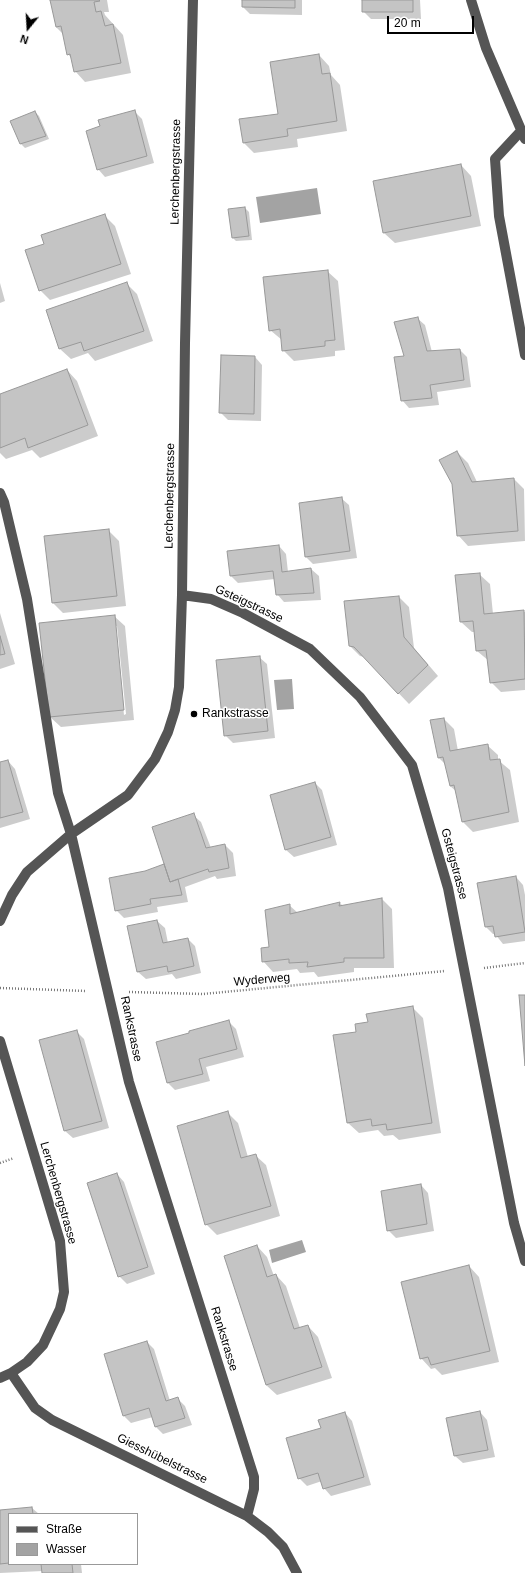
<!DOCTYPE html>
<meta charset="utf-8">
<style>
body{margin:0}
#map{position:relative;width:525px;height:1573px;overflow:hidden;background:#fff;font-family:Helvetica,sans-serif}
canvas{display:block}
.legend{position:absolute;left:8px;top:1513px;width:130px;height:52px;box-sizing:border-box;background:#fff;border:1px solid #999;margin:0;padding:5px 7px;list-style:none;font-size:12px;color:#000}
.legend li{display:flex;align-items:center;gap:8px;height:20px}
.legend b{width:20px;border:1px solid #999}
.north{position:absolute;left:8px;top:8px;width:40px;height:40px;-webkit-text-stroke:3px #fff;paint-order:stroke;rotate:198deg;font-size:11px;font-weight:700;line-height:16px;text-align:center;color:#000}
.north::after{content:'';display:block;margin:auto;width:14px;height:18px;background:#000;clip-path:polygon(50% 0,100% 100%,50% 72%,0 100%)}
.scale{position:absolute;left:387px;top:16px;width:87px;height:18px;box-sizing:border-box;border:2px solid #000;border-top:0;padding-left:5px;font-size:12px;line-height:14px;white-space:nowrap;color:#000;-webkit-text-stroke:3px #fff;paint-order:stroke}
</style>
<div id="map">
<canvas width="525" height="1573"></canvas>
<ul class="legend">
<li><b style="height:5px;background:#555"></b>Straße</li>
<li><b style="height:11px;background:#a3a3a3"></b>Wasser</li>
</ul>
<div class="north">N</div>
<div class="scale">20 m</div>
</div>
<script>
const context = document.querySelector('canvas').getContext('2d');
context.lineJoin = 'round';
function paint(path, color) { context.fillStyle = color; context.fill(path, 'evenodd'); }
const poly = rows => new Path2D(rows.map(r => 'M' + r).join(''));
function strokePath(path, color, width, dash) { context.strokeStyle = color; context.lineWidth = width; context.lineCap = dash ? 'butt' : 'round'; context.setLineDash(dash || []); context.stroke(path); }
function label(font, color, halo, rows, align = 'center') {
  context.font = font + ' Helvetica,sans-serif'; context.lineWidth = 3; context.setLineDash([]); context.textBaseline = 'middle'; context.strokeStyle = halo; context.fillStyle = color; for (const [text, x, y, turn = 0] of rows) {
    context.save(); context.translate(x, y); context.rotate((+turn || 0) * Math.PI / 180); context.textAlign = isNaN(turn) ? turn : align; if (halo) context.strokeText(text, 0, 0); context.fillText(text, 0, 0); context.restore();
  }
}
const water = poly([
 [317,188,321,214,260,223,256,197],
 [292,679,294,709,277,710,274,680],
 [302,1240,306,1252,272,1263,269,1250]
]);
const shadow = poly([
 [51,0,107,0,109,12,104,12,105,15,123,35,131,73,85,82,75,71,72,59,68,54,63,34,56,27],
 [243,0,302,0,302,15,250,14,243,7],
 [363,0,420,0,421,19,371,19,363,11],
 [319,55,329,66,331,75,340,85,347,131,297,139,298,147,254,153,244,143,279,115],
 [134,111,142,119,154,163,105,177,98,169,102,127],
 [35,112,39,116,49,139,25,148,21,144,11,121],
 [461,165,471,176,481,226,395,243,384,233],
 [245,208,249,212,252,240,236,241,233,238],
 [105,216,115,226,131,274,50,300,40,290,45,244],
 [327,271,338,281,345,350,335,351,335,356,294,361,283,350,282,340,270,330],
 [0,283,5,301,0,303],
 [127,284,137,294,153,341,95,361,88,353,71,359,60,349,47,310],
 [417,318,425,325,432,352,460,350,467,357,471,387,437,392,439,405,409,408,402,400,405,357],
 [255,357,262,365,261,421,228,420,220,412],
 [67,370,77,381,98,436,40,458,32,450,6,459,0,453,0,395],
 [457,452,468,463,477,482,514,479,524,489,525,541,468,546,458,535],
 [341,498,349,505,357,558,313,564,306,557],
 [108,530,119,541,126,606,63,613,53,603],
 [279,546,286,554,288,572,311,569,319,576,321,600,284,602,277,594,275,579,238,583,231,576],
 [479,574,490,584,493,614,525,612,525,690,501,692,491,682,489,661,477,651,475,632,472,632,461,622],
 [399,597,409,607,414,648,438,676,409,704,364,657,360,656,350,646],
 [0,613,15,664,0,669],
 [114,616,125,626,134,720,61,727,50,717],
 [115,626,117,626,126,714,124,715],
 [259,657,267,664,275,738,233,743,225,735],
 [444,719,454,729,458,751,487,745,498,755,498,760,510,770,519,822,473,832,463,822,457,792,450,786,445,764,438,757],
 [8,761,15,769,30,819,0,828,0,763],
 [315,783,322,790,337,845,294,857,286,850,271,795],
 [193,815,201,822,211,848,225,845,233,853,236,876,217,879,215,876,185,887,188,902,157,907,158,912,124,918,116,910,145,872,165,864],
 [516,877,523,885,525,895,525,941,503,944,495,934,493,934,486,927],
 [382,899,392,909,394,968,354,968,354,972,318,977,314,972,300,973,297,969,273,972,263,961,271,948,289,905,298,913,340,903,343,906],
 [157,921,165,928,168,943,188,939,195,946,201,973,176,979,172,974,146,979,138,972,128,927],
 [413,1008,423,1018,441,1133,399,1140,393,1135,384,1136,378,1130,359,1133,348,1123,357,1033,369,1023],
 [228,1021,236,1029,244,1057,206,1067,210,1081,175,1090,168,1083,157,1043],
 [76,1031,84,1039,109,1128,73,1138,65,1131,40,1041],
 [228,1113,238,1123,248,1157,255,1155,266,1165,280,1216,217,1235,206,1224],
 [117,1174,124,1182,155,1274,127,1284,119,1276],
 [421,1185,428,1193,434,1231,396,1238,388,1230],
 [257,1246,267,1257,274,1276,276,1275,286,1286,300,1328,308,1326,318,1337,332,1378,277,1395,266,1385,225,1256],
 [469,1266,479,1277,499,1362,442,1375,435,1368,431,1369,421,1358],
 [147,1342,154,1349,170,1401,178,1399,185,1406,192,1425,163,1434,156,1427,153,1417,131,1423,124,1416,105,1354],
 [480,1412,487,1420,495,1457,463,1463,455,1456,448,1418],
 [345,1413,352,1421,371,1485,331,1496,324,1488,322,1481,307,1486,299,1478,322,1429],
 [32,1508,39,1514,9,1514,9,1564,81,1564,82,1573,43,1573,43,1571,0,1573,0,1511]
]);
const building = poly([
 [50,0,99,0,100,1,94,2,96,12,101,11,105,26,113,24,121,63,74,72,70,54,67,55,61,26,56,27,50,0],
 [242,0,295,0,295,8,242,7,242,0],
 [362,0,413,0,413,12,362,12,362,0],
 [319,54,322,74,330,73,337,121,287,129,288,136,243,143,239,119,278,114,270,62,319,54],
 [135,110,147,156,97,170,86,131,100,126,98,120,135,110],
 [35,111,46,136,20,144,10,121,35,111],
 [461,164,471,216,383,233,373,181,461,164],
 [245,207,249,236,232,238,228,209,245,207],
 [105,214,121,264,39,291,25,250,44,244,41,235,105,214],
 [328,270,335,340,325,341,325,346,282,351,280,329,269,331,263,277,328,270],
 [127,282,144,331,84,351,81,342,59,349,46,310,127,282],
 [418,317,427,351,460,349,464,380,430,385,432,398,401,401,394,357,404,356,394,322,418,317],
 [221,355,255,356,254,414,219,413,221,355],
 [67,369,88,425,28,448,25,438,0,448,0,394,67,369],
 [457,451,472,482,514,478,518,531,457,536,452,484,439,460,457,451],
 [342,497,350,551,305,557,299,503,342,497],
 [109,529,117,596,52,603,44,536,109,529],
 [279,545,282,572,311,568,314,593,276,595,273,571,230,576,227,551,279,545],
 [480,573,484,614,524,610,525,679,490,683,486,650,476,651,473,621,460,622,455,575,480,573],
 [399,596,404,637,428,665,398,694,354,647,349,646,344,601,399,596],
 [115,615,124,710,49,717,39,623,115,615],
 [0,636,5,654,0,655,0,636],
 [260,656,268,731,224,736,216,660,260,656],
 [444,718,450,751,488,744,490,760,500,759,509,812,462,822,454,785,450,786,443,757,438,758,430,720,444,718],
 [8,760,23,812,0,818,0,762,8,760],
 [315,782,331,837,285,850,270,795,315,782],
 [194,813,206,848,225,844,229,868,209,872,208,869,170,882,152,827,194,813],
 [164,864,170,882,178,879,182,895,150,899,151,904,115,911,109,878,145,871,164,864],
 [516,876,525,932,495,937,493,926,485,927,477,883,516,876],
 [382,898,384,958,344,958,344,962,307,967,308,962,289,963,289,959,262,962,261,948,269,947,265,910,290,904,290,914,340,902,339,906,382,898],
 [157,920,163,943,188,938,194,966,168,972,167,966,137,972,127,926,157,920],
 [519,995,525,995,525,1066,519,995],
 [413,1006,432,1123,387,1130,386,1124,372,1126,371,1119,347,1123,333,1035,356,1032,355,1024,368,1022,366,1014,413,1006],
 [229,1020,237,1049,199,1059,203,1074,167,1083,156,1042,189,1033,189,1031,229,1020],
 [77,1030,102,1121,64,1131,39,1040,77,1030],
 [228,1111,241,1158,256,1154,271,1206,205,1225,177,1126,228,1111],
 [117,1173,148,1267,118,1277,87,1183,117,1173],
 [421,1184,427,1224,387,1231,381,1191,421,1184],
 [257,1245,267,1277,276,1274,294,1329,308,1325,322,1367,266,1385,224,1256,257,1245],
 [469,1265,490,1351,431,1365,428,1357,420,1359,401,1282,469,1265],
 [147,1341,166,1401,178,1397,185,1418,155,1427,149,1408,123,1416,104,1354,147,1341],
 [480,1411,488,1450,454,1456,446,1418,480,1411],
 [345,1412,364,1477,323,1489,318,1473,298,1479,286,1438,321,1428,318,1420,345,1412],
 [32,1507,33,1514,9,1514,9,1563,0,1564,0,1510,32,1507],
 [41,1564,72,1564,73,1573,42,1573,41,1564]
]);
const path = poly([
 [484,968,525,963],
 [0,988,86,991],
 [129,992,203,994,445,971],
 [0,1163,14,1158]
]);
const minor = poly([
 [471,0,486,48,525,139],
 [521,131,495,159,499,216,525,355],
 [0,493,4,502,27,599,58,793,71,834,129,1082,254,1477,254,1489,247,1516],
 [182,595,211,599,243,613,310,649,360,697,412,765,448,888,514,1223,525,1261],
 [0,921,12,895,27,872,71,834,128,795,155,759,168,732,175,710,179,687,182,595,185,343,193,0],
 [0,1041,60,1241,64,1292,60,1309,43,1345,27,1362,11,1373,0,1378],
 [11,1373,35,1408,52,1420,247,1516,268,1532,283,1547,297,1573]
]);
const markers = [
 [194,714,4,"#000"]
];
const streetNames = [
 ["Lerchenbergstrasse",176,172,-89],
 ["Lerchenbergstrasse",170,496,-89],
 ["Gsteigstrasse",249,604,25],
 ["Gsteigstrasse",454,864,75],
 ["Wyderweg",262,980,-5],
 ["Rankstrasse",131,1029,78],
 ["Lerchenbergstrasse",58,1193,74],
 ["Rankstrasse",224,1339,73],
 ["Giesshübelstrasse",162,1459,26]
];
const poiNames = [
 ["Rankstrasse",202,714]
];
paint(water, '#a3a3a3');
paint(shadow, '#0003');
paint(building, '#c4c4c4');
strokePath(building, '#999', 1);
strokePath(path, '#777', 2.5, [1, 2]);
strokePath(minor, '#555', 10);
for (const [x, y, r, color] of markers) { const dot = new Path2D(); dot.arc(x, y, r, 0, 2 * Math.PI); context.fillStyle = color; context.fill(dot); strokePath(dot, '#fff', 1.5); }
label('12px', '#000', '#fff', streetNames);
label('12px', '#000', '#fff', poiNames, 'left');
</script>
